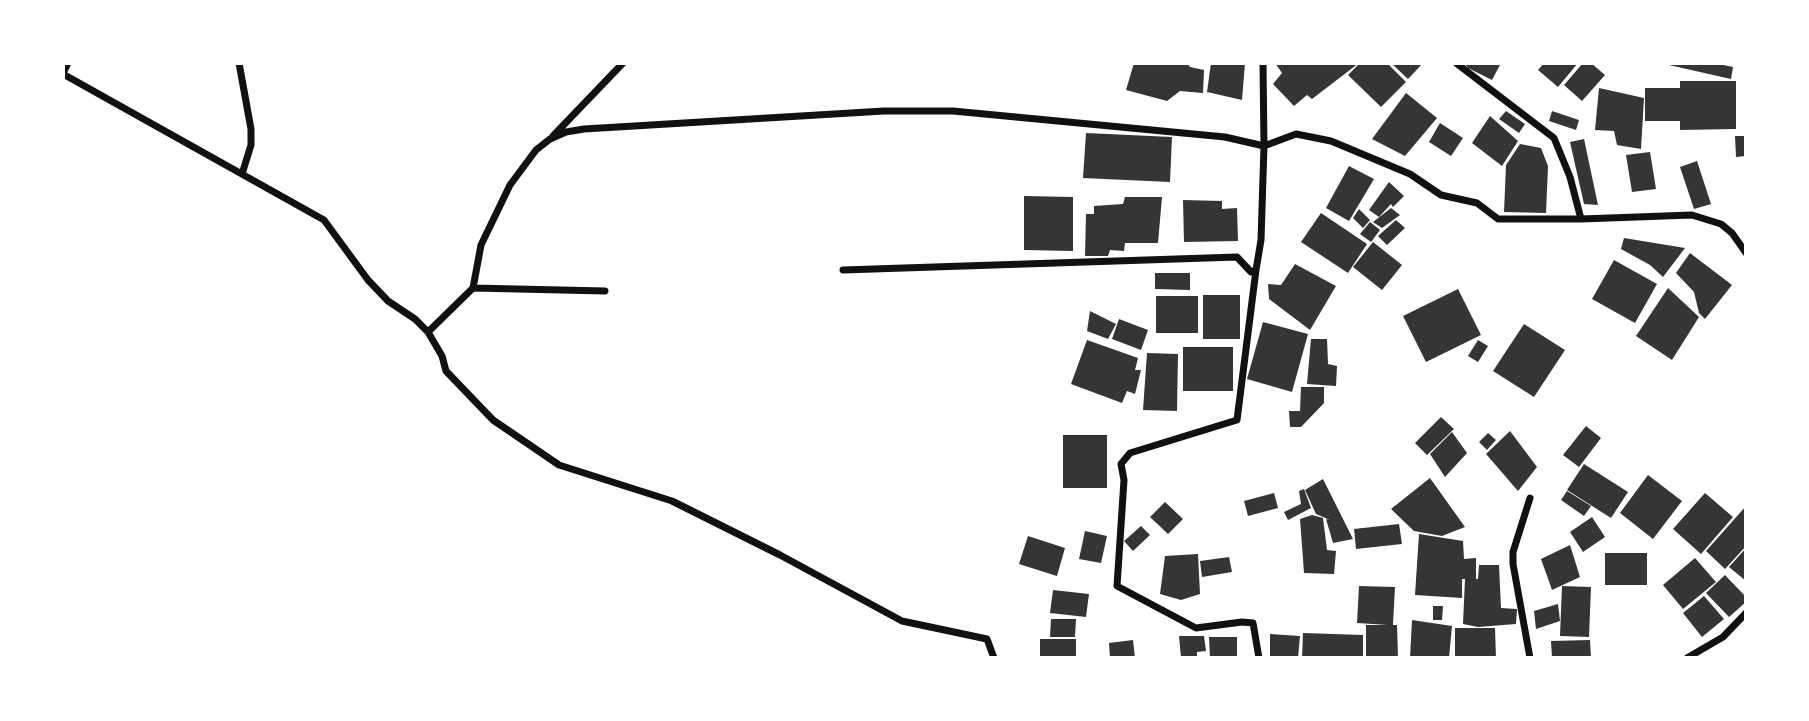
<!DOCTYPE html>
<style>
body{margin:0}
#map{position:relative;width:1809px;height:721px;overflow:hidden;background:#fff;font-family:"Zilla Slab",serif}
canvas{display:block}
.frame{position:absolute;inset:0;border:65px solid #fff;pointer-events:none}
</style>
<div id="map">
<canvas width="1809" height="721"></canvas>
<div class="frame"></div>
</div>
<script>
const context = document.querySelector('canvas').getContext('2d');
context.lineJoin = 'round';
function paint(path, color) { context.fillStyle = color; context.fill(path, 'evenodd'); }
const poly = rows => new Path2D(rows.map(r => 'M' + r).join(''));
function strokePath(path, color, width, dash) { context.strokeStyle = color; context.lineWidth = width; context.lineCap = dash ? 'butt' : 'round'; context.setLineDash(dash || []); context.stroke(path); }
const building = poly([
 [1134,63,1187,63,1190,67,1204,70,1203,93,1180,91,1167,101,1126,90],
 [1211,63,1245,63,1242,100,1207,92],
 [1275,63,1359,63,1312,99,1307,95,1294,106,1273,84,1282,73],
 [1360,63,1387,63,1406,82,1381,107,1348,75],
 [1391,63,1423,63,1408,79],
 [1464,63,1501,63,1492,80,1468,68],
 [1544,63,1578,63,1558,87,1538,70],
 [1583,63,1591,63,1605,75,1582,101,1564,85],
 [1660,63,1714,63,1733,67,1731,79],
 [1680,81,1736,81,1736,129,1680,130,1680,121,1645,121,1645,88,1680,88],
 [1599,88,1644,98,1641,149,1617,145,1614,131,1595,130],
 [1406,93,1437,118,1405,156,1372,139],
 [1506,111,1525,124,1519,133,1499,119],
 [1552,111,1579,120,1576,130,1549,121],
 [1490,116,1518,141,1502,166,1472,143],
 [1440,123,1463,138,1451,156,1429,142],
 [1086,133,1172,137,1170,182,1083,178],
 [1735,136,1746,136,1746,156,1736,157],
 [1584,139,1598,205,1584,204,1570,142],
 [1520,144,1541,148,1548,166,1546,213,1504,212,1506,165],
 [1650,152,1656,189,1632,192,1626,155],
 [1697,161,1711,204,1694,209,1680,167],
 [1349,166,1374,179,1349,221,1326,208],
 [1389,182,1404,196,1393,207,1391,204,1379,217,1369,210],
 [1024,196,1073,197,1073,251,1024,250],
 [1125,197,1162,197,1158,243,1125,243,1124,251,1110,250,1108,256,1085,256,1086,214,1094,214,1094,206,1123,204],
 [1183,200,1222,201,1222,209,1237,208,1238,241,1184,242],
 [1391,208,1400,215,1382,228,1373,222],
 [1359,209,1370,220,1363,228,1353,218],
 [1321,213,1367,244,1348,273,1301,242],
 [1396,220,1405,228,1387,245,1378,236],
 [1370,222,1380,230,1371,242,1360,234],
 [1624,238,1685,248,1663,277,1650,265,1621,249],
 [1373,242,1402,265,1382,290,1353,267],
 [1690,253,1732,285,1705,319,1699,313,1694,292,1676,273],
 [1614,260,1657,284,1635,323,1592,299],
 [1295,264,1336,286,1310,330,1269,299,1268,284,1281,285],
 [1155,273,1190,273,1190,290,1155,289],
 [1668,288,1699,317,1672,360,1636,336],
 [1458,289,1481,335,1426,362,1403,316],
 [1203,295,1240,295,1240,339,1203,339],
 [1156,296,1198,296,1198,333,1156,333],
 [1090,311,1116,324,1108,339,1087,331],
 [1119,319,1148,330,1141,350,1112,339],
 [1263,322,1308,334,1292,392,1247,379],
 [1524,324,1565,350,1534,397,1493,371],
 [1311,339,1327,339,1328,364,1337,366,1336,386,1307,384],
 [1087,340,1138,358,1135,370,1141,370,1135,394,1127,391,1122,403,1071,384],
 [1478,340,1488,346,1478,362,1468,356],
 [1183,347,1233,347,1233,391,1183,391],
 [1147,353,1178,354,1177,411,1143,410],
 [1301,387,1324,387,1324,403,1301,427,1290,427,1289,411,1300,411],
 [1441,417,1454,429,1427,455,1415,443],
 [1586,426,1601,438,1579,467,1563,455],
 [1510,431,1537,467,1518,491,1486,454],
 [1452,432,1467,453,1445,477,1430,454],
 [1488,433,1496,440,1487,450,1479,442],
 [1063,435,1107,435,1107,488,1063,488],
 [1584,464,1628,492,1611,518,1567,490],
 [1648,475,1682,501,1653,539,1620,513],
 [1430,478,1465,527,1442,536,1414,531,1391,509],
 [1323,479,1353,539,1333,543,1326,519,1330,520,1316,514,1305,490],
 [1304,489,1311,508,1288,520,1284,512,1301,504,1299,491],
 [1567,491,1591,506,1584,516,1561,500],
 [1274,493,1278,508,1248,516,1244,501],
 [1705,493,1733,517,1701,554,1673,529],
 [1165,502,1183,519,1168,534,1150,517],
 [1746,506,1746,546,1725,569,1706,551],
 [1312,515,1323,518,1327,550,1336,551,1334,574,1304,573,1300,519],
 [1592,517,1605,537,1583,552,1570,532],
 [1399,524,1402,544,1356,549,1354,529],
 [1141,526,1150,535,1133,551,1124,541],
 [1085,531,1107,536,1101,563,1079,559],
 [1419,534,1463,541,1464,559,1476,558,1476,579,1478,579,1479,565,1499,565,1501,608,1517,609,1516,624,1478,627,1463,624,1465,579,1462,579,1462,598,1415,595],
 [1028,536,1065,548,1057,576,1019,564],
 [1570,545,1580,577,1552,590,1541,559],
 [1746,548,1746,581,1729,567],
 [1605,553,1647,553,1647,585,1605,585],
 [1198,554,1200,594,1181,600,1160,594,1165,556],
 [1229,557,1232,572,1202,577,1200,561],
 [1695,558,1716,582,1683,609,1663,585],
 [1725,575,1746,597,1746,602,1729,617,1706,593],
 [1359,586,1395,587,1393,625,1397,625,1398,658,1366,658,1366,625,1388,625,1357,623],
 [1562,586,1591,587,1589,637,1560,636],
 [1053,590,1089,594,1086,617,1050,613],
 [1704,596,1724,619,1702,637,1683,613],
 [1558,604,1560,621,1536,629,1534,611],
 [1433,606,1443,606,1442,620,1433,620],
 [1051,619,1076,619,1075,637,1050,637],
 [1412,620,1452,626,1449,658,1410,658],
 [1455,628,1495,628,1496,658,1455,658],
 [1303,633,1363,635,1363,658,1302,658],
 [1270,634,1300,636,1298,658,1270,658],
 [1179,636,1204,636,1206,651,1197,652,1197,658,1181,658],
 [1209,637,1237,637,1237,658,1210,658],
 [1040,639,1076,639,1076,658,1040,658],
 [1133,640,1135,658,1110,658,1109,643],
 [1590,640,1591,658,1552,658,1551,641]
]);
const minor = poly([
 [239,63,251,129,251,145,242,174],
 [1456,63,1554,138,1570,177,1581,219],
 [63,73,68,63],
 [63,74,324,220,368,280,388,301,415,319,428,332,442,356,446,371,493,420,559,465,672,501,780,555,902,621,987,639,994,658],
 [553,136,623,63],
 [843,270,1237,257,1251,272,1256,270,1261,240,1264,146,1263,63],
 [1256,270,1237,420,1130,453,1121,464,1124,480,1117,586,1196,628,1242,622,1253,623,1259,658],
 [473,288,605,291],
 [428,332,473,288,481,245,510,185,536,150,550,139,566,132,584,129,884,111,953,111,1225,137,1264,146,1296,134,1331,141,1410,174,1441,195,1477,203,1498,219,1581,219,1692,215,1721,224,1732,233,1746,253],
 [1530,658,1513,564,1513,552,1530,498],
 [1687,658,1723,637,1746,613]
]);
paint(building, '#353535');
strokePath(minor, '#111', 7);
</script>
